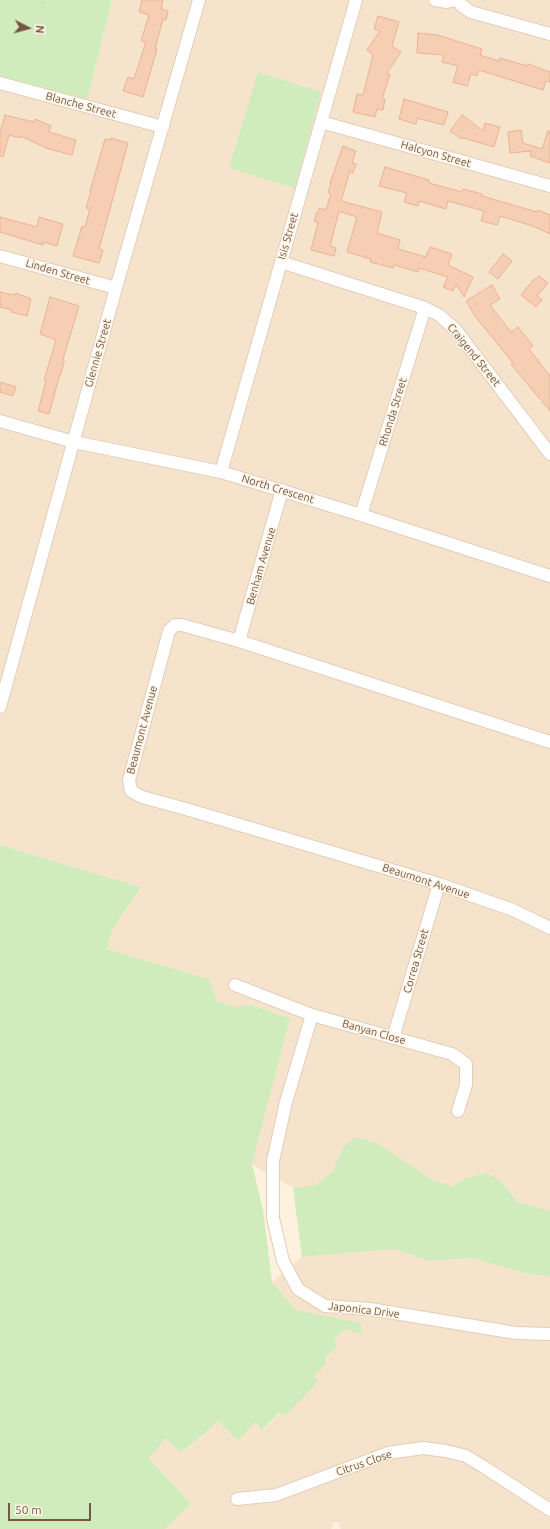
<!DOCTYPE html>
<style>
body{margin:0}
#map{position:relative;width:550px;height:1529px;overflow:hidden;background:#fef1de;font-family:Ubuntu,sans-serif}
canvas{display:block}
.north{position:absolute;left:8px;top:8px;width:40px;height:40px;-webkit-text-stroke:3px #fff5e6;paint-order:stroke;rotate:96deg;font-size:11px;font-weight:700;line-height:16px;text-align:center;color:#765644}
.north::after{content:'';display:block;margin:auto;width:14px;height:18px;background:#765644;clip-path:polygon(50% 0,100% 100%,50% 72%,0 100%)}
.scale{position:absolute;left:8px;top:1503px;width:83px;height:18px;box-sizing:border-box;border:2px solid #765644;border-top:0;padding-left:5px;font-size:12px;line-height:14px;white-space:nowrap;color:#765644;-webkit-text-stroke:3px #fff5e6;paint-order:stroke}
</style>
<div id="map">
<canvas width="550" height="1529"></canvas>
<div class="north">N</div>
<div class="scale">50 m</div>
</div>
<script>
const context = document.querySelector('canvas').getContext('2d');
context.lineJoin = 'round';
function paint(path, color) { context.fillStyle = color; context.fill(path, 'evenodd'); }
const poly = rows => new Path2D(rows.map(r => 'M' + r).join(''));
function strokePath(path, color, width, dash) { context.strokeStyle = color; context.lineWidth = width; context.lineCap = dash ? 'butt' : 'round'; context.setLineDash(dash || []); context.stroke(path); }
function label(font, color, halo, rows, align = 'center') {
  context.font = font + ' Ubuntu,sans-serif'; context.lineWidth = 3; context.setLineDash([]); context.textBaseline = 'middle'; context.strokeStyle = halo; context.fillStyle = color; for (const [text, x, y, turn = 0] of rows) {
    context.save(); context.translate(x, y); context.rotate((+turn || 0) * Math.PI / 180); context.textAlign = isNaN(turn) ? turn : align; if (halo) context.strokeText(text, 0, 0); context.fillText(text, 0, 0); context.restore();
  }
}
const residential = poly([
 [112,0,550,0,550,1211,517,1202,502,1182,464,1179,453,1188,433,1180,379,1144,343,1147,333,1171,316,1185,293,1188,251,1164,290,1018,250,1004,235,1007,217,1001,209,979,107,949,112,930,141,887,0,845,0,76,87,100],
 [396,1249,428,1261,472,1258,532,1275,550,1276,550,1529,341,1529,338,1522,334,1522,331,1529,165,1529,191,1504,149,1457,166,1438,182,1453,219,1421,255,1422,263,1430,281,1412,284,1416,314,1376,325,1364,325,1358,337,1347,334,1339,345,1329,361,1323,296,1310,272,1282,302,1257]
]);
const green = poly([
 [0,0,112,0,87,100,0,76],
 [258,72,321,92,295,188,229,168],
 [0,845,141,887,112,930,107,949,209,979,217,1001,235,1007,249,1004,290,1018,252,1164,263,1210,272,1282,296,1310,361,1323,361,1334,345,1329,334,1339,337,1347,325,1358,326,1364,314,1376,318,1382,285,1416,280,1412,262,1430,255,1422,238,1441,219,1421,181,1453,166,1438,149,1458,191,1504,165,1529,0,1529],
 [357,1137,379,1144,433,1180,453,1187,464,1179,487,1173,502,1182,517,1202,550,1211,550,1276,532,1275,472,1258,428,1261,396,1249,302,1257,293,1188,316,1185,333,1171,343,1147]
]);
const building = poly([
 [142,0,163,0,161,9,168,11,166,20,163,19,155,49,157,49,143,97,123,91,128,77,134,79,146,42,141,41,149,15,139,12,142,0],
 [378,16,399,22,392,46,401,52,387,73,390,74,382,99,385,99,383,110,377,109,375,117,353,112,357,94,363,95,373,55,367,50,380,31,374,29,378,16],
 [418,33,437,35,482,49,480,55,499,61,500,58,527,66,528,64,550,72,550,82,546,81,543,90,479,70,477,76,471,74,467,86,453,82,458,66,442,62,444,55,417,53,418,33],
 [404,99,448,112,444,125,417,118,416,124,399,119,404,99],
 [5,115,34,122,35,119,51,126,49,132,76,140,72,155,49,149,20,136,20,138,9,135,3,157,0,156,0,132,5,115],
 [462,115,483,131,485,123,500,127,494,147,463,138,462,139,450,131,462,115],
 [521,130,523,143,542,149,548,131,550,131,550,163,530,156,531,151,510,153,508,132,521,130],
 [111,138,128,143,99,249,103,250,99,263,73,256,82,226,85,227,90,209,86,208,91,191,90,191,105,139,111,140,111,138],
 [343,146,356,151,352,163,356,164,353,173,350,171,341,201,382,212,377,233,400,240,398,249,426,257,430,247,452,254,448,265,473,277,464,297,456,284,453,291,443,287,448,277,419,268,418,272,394,265,393,268,370,262,371,259,347,252,357,217,339,211,330,246,336,248,334,256,311,250,318,222,314,221,317,212,318,213,319,208,326,210,331,194,328,193,331,183,330,183,343,146],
 [385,167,429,180,429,183,462,192,463,189,482,194,482,196,537,212,538,210,550,215,550,234,533,226,500,216,497,225,481,221,484,211,448,201,446,209,419,201,418,206,404,202,407,193,379,186,385,167],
 [0,217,37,227,39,217,63,224,57,246,43,242,43,245,0,232,0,217],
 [503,254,512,261,498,279,489,272,503,254],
 [539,276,548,283,537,296,542,300,536,307,521,295,535,278,536,279,539,276],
 [492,285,500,299,490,305,511,332,518,327,533,346,529,349,550,376,550,411,520,375,511,364,513,363,475,316,466,301,492,285],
 [0,292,15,295,16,293,31,299,27,316,11,312,12,310,0,307,0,292],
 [50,297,79,306,63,359,64,359,64,362,61,374,60,374,49,414,38,411,46,381,44,380,56,340,40,334,50,297],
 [0,382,16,387,13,396,0,392,0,382]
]);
const path = poly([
 [42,3,44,0]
]);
const minor = poly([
 [435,0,447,2,454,0],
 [458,0,461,5,471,12,550,34],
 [0,83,163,127],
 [321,122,550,186],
 [0,256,116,288],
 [281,262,425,308,439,315,456,330,550,454],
 [0,421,74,442,221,472,361,515,550,576],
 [221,472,356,0],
 [361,515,425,308],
 [239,641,282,490],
 [0,707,116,288,199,0],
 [550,742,239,641,182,625,175,625,169,631,129,780,131,791,142,797,186,809,439,884,513,910,550,928],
 [235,985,312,1015,452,1054,466,1064,466,1085,458,1111],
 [312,1015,286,1102,273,1161,273,1218,283,1261,298,1289,325,1306,370,1309,516,1333,550,1334],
 [393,1038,439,884],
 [237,1499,276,1495,388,1453,423,1448,446,1451,466,1456,484,1467,550,1510]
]);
const streetNames = [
 ["Blanche Street",81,105,15],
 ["Halcyon Street",436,154,16],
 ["Isis Street",288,236,-74],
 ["Linden Street",58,272,16],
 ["Glennie Street",98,353,-74],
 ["Craigend Street",474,355,51],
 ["Rhonda Street",393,412,-73],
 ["North Crescent",278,489,17],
 ["Benham Avenue",261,566,-74],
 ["Beaumont Avenue",142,730,-75],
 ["Beaumont Avenue",426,881,18],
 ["Correa Street",416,961,-74],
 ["Banyan Close",374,1032,16],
 ["Japonica Drive",364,1310,7],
 ["Citrus Close",364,1463,-19]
];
paint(residential, '#f6e3cc');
paint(green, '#d0ecbc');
paint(building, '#f6ceb3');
strokePath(building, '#eab393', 1);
strokePath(minor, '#e2cdba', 14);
strokePath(path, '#dab197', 2, [1, 3]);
strokePath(minor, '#fff', 12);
label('11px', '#765644', '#fff5e6', streetNames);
</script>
